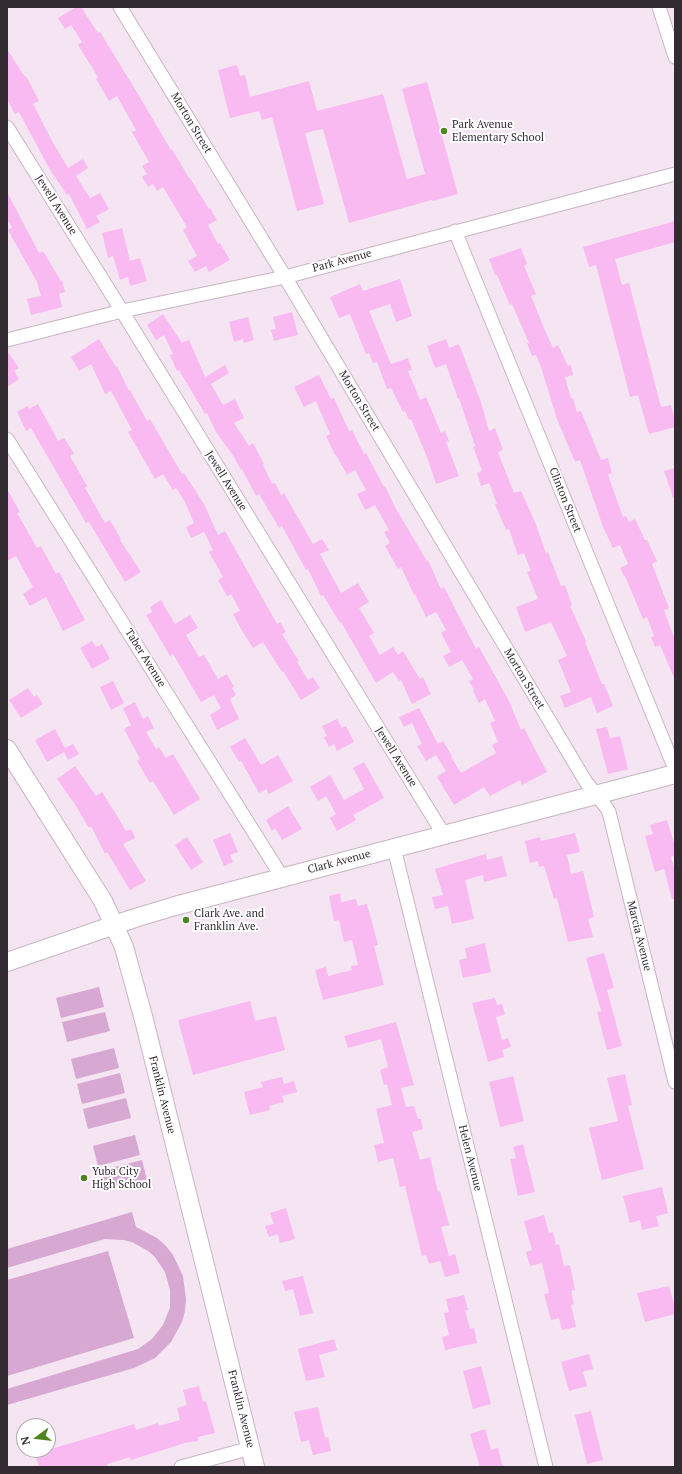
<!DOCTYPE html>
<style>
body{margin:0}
#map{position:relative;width:682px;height:1474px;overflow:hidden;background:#f5e4f2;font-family:"PT Serif",serif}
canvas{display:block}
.frame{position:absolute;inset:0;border:8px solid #322b31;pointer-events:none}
.north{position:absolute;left:16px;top:1418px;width:40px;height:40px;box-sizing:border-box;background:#fff;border:1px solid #adaaad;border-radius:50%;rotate:255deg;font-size:11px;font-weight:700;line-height:16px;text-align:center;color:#322b31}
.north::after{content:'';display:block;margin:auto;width:14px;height:18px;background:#4d8520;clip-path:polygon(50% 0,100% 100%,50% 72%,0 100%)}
</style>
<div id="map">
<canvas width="682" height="1474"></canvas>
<div class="frame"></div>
<div class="north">N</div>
</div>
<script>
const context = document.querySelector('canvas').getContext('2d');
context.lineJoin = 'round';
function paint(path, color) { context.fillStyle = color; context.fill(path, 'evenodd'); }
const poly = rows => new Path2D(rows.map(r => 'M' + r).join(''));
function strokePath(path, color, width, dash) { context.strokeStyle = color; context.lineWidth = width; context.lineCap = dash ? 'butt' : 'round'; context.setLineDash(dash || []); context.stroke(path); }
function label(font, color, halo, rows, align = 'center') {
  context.font = font + ' "PT Serif",serif'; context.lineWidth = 4; context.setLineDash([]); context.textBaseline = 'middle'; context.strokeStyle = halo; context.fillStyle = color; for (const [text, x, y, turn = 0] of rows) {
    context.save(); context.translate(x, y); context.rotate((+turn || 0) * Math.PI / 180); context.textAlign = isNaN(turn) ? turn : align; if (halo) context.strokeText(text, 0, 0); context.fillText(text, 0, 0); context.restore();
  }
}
const green = poly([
 [99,987,104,1007,61,1018,56,998],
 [105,1012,110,1031,67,1042,62,1022],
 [114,1048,119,1068,76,1079,71,1059],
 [120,1073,125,1093,82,1104,77,1084],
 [126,1098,131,1118,88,1129,83,1109],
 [135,1135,140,1155,98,1166,93,1146],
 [142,1160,147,1180,104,1191,99,1171],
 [132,1212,136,1227,157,1238,166,1246,173,1255,183,1276,186,1299,185,1311,182,1322,171,1342,155,1358,134,1368,7,1405,7,1389,138,1349,152,1339,163,1325,170,1308,170,1290,165,1272,155,1257,148,1251,132,1242,123,1240,105,1239,7,1268,7,1249],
 [108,1251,134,1338,7,1376,7,1280]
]);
const building = poly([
 [76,7,81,7,98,33,100,32,138,94,171,150,172,149,189,178,190,178,209,209,210,208,217,220,208,225,218,244,220,243,230,260,209,272,206,266,195,272,188,261,197,256,183,230,187,227,163,187,157,191,153,184,148,187,142,177,147,174,142,166,149,162,132,132,136,130,117,96,109,101,96,79,98,77,78,45,82,42,71,25,65,29,58,18],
 [7,49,25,77,26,76,39,101,33,104,51,139,68,168,83,159,88,168,76,176,90,198,100,193,109,209,96,216,100,222,87,229,69,194,67,195,49,168,19,112,15,114,7,99],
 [237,65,240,76,245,75,250,97,309,81,317,111,383,94,407,179,425,174,402,89,427,82,458,194,433,201,432,200,349,223,323,129,305,133,324,204,297,211,272,117,262,120,259,111,230,118,218,70],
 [7,192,39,253,43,251,61,281,62,280,65,292,59,294,62,307,31,315,27,299,41,296,37,282,8,230,12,227,7,219],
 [675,221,675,242,615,259,622,285,629,283,661,407,671,405,675,420,675,427,649,434,638,395,630,397,596,265,589,267,583,247],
 [122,228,130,261,140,258,147,281,130,286,128,277,120,280,113,256,108,258,102,233],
 [521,248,527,264,524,266,536,294,531,296,544,328,553,348,558,345,568,366,571,365,573,375,565,377,571,399,573,398,577,412,581,411,601,460,608,458,612,473,608,475,623,517,626,516,629,522,635,519,645,540,647,540,657,561,652,564,669,608,664,610,675,640,675,680,660,645,655,647,651,637,654,636,647,617,643,619,625,576,624,576,620,568,628,564,620,545,613,548,603,527,580,460,575,462,557,419,541,367,536,355,532,356,527,343,529,343,512,304,510,305,497,275,495,275,489,259],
 [400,279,412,316,396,322,390,304,369,311,391,364,408,358,412,370,408,371,420,400,426,397,441,433,445,431,449,441,446,442,459,476,436,484,427,457,411,419,409,420,405,411,403,412,391,388,387,389,377,362,373,363,369,353,366,354,350,314,339,318,330,297,360,284,363,291],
 [292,312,298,335,274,341,271,330,276,329,273,317],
 [163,314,182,343,189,340,205,377,225,365,229,373,211,384,223,405,235,399,244,418,234,423,249,446,253,443,264,464,263,465,272,484,275,483,281,495,284,493,313,544,322,539,329,550,320,554,341,593,358,583,369,602,359,608,374,633,369,636,380,655,393,647,398,655,403,651,420,679,423,677,431,694,412,704,401,680,399,681,393,672,376,683,341,622,340,623,323,595,321,596,308,569,306,570,282,526,279,528,259,494,256,496,242,469,241,470,234,457,216,432,207,413,205,414,179,370,177,371,170,355,173,354,164,335,156,340,147,325],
 [248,317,254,340,244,343,243,339,234,342,229,322],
 [99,339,116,367,117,366,129,391,130,390,147,421,150,419,182,474,184,473,204,504,218,535,225,531,277,624,280,622,286,632,282,634,299,661,297,662,308,680,313,677,320,688,301,700,283,671,282,672,263,642,253,648,241,629,233,614,240,611,231,594,227,596,218,580,223,577,209,552,213,550,204,532,191,538,186,527,194,523,185,502,176,488,173,490,163,474,155,479,128,432,132,430,111,391,105,394,91,364,79,371,71,357],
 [446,339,449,348,459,344,481,402,489,431,495,428,503,450,498,452,514,493,521,491,535,522,546,553,548,552,561,586,565,585,572,605,570,606,586,641,585,642,602,684,604,684,613,706,597,713,591,697,565,708,560,696,571,692,558,660,567,656,551,622,525,632,516,607,538,599,527,572,531,571,524,553,518,555,509,529,506,530,495,504,497,504,489,483,481,486,477,473,482,471,473,447,475,446,459,398,458,399,446,364,435,368,427,346],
 [7,351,19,368,14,371,19,379,7,387],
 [319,375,331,399,334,398,349,431,352,430,364,454,366,453,384,487,385,486,395,507,427,561,428,560,441,589,444,587,476,649,479,647,509,701,521,730,524,728,547,772,522,785,520,780,490,796,484,787,454,805,437,777,446,771,436,755,426,761,417,746,422,744,412,723,404,727,399,717,419,708,438,744,443,741,452,756,451,757,461,773,496,753,492,745,498,742,490,723,495,721,485,699,479,703,473,691,474,690,469,681,473,679,462,660,449,667,443,656,451,652,441,633,446,630,437,613,436,612,426,617,415,594,414,595,401,567,398,569,385,546,390,543,384,532,389,530,375,505,365,510,357,494,366,490,355,470,347,475,336,455,335,455,326,436,330,434,316,401,304,407,294,387],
 [38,404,58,441,64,438,74,453,70,456,87,486,85,488,105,523,110,520,121,539,120,540,141,572,125,582,89,522,86,523,31,428,26,431,17,412,28,406,29,409],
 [675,468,675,497,673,498,664,471],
 [7,489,20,512,17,513,37,548,41,546,56,574,59,572,85,620,63,631,46,597,30,606,23,594,33,587,16,556,7,561],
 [161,600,175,624,190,615,198,628,186,635,199,657,204,655,218,679,227,674,234,687,232,688,236,695,230,699,239,719,217,730,210,715,221,708,214,695,201,702,173,654,170,656,146,615,152,612,150,607],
 [92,641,96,647,102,644,110,659,92,669,80,648],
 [113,681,124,703,111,710,100,687],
 [28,688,34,697,37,695,43,704,21,718,9,700],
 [135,702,143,719,148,716,154,728,146,732,156,749,159,747,166,758,173,754,200,799,174,815,153,781,150,783,137,761,140,759,124,729,131,725,123,708],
 [337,719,342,728,346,726,354,742,337,751,334,744,329,747,324,737,327,736,322,726],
 [607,727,610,738,620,736,628,769,608,774,596,729],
 [55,729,65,748,73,744,79,754,68,760,64,752,47,762,35,740],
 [245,738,261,765,278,755,293,781,269,794,266,789,259,793,241,761,239,762,230,747],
 [364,762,384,798,353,815,356,820,337,831,330,818,336,814,326,796,318,801,310,787,330,775,344,800,364,789,353,768],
 [75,766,96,796,102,792,119,819,126,831,131,829,135,838,123,844,146,881,130,890,107,852,105,854,91,826,89,828,76,806,57,779],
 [288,806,302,829,282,840,275,828,272,831,266,820],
 [667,820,675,846,675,856,671,857,675,871,675,899,672,899,664,869,655,872,645,836,653,834,650,825],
 [230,833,238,852,230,855,233,862,224,866,213,840],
 [575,833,580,852,567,855,571,874,583,871,594,917,588,919,593,937,568,942,557,898,554,899,544,866,539,867,538,861,530,863,525,841,540,837,541,841],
 [187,837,203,862,191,870,175,845],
 [486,854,487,860,502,856,507,876,484,882,483,875,465,880,474,919,452,924,448,906,435,909,432,897,443,895,435,869],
 [340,893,341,902,356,899,358,906,367,904,378,945,374,946,384,985,323,1000,315,970,326,967,328,976,352,970,351,966,358,965,352,940,344,942,339,920,334,921,329,896],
 [485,943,491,972,463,978,459,960,467,958,465,948],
 [604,953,614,988,607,990,622,1046,607,1050,597,1012,601,1011,586,958],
 [495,998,497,1005,502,1004,505,1014,496,1017,502,1040,508,1038,511,1047,502,1050,504,1057,488,1062,472,1003],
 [250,1001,255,1021,276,1016,285,1050,193,1075,178,1020],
 [396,1022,414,1085,401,1088,406,1107,414,1106,418,1119,421,1119,423,1129,412,1132,420,1160,430,1157,438,1192,440,1191,449,1225,441,1227,449,1256,455,1254,460,1273,445,1277,440,1261,429,1264,426,1255,422,1256,405,1186,400,1187,393,1158,378,1162,374,1145,384,1143,376,1109,392,1105,387,1084,384,1085,380,1070,388,1067,381,1039,348,1048,344,1036],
 [625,1074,632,1105,628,1106,644,1169,602,1180,589,1128,618,1121,607,1078],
 [513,1076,524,1121,500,1127,489,1082],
 [282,1077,284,1084,294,1081,297,1092,282,1096,284,1102,269,1106,270,1110,250,1115,244,1092,263,1087,261,1082],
 [523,1144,535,1192,518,1196,510,1159,516,1158,513,1147],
 [662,1187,668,1213,656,1216,659,1226,642,1230,640,1220,630,1223,623,1196],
 [286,1208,295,1239,280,1243,278,1234,269,1237,265,1226,274,1224,270,1213],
 [544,1215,549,1233,553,1232,556,1245,559,1244,564,1266,570,1265,575,1290,571,1291,574,1304,571,1305,576,1327,562,1330,559,1318,551,1320,544,1294,549,1293,542,1263,530,1266,526,1252,532,1250,524,1221],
 [303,1276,313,1313,300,1316,293,1289,285,1291,282,1281],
 [669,1286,675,1307,675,1314,645,1322,637,1293],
 [464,1295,468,1310,465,1310,470,1329,474,1328,477,1343,445,1350,442,1337,449,1335,444,1313,449,1312,446,1299],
 [334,1339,337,1350,319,1355,325,1377,306,1381,298,1349],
 [589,1354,593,1369,583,1372,587,1386,569,1391,561,1362],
 [481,1366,491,1404,473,1409,463,1371],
 [199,1386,203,1402,206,1401,215,1433,198,1437,198,1441,185,1443,131,1460,130,1457,107,1464,108,1467,39,1467,35,1454,134,1424,136,1430,158,1423,159,1426,180,1420,177,1408,187,1405,183,1390],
 [318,1407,325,1438,328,1437,331,1451,313,1455,309,1440,301,1442,294,1412],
 [591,1411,603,1460,587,1464,575,1415],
 [485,1429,491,1450,498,1448,503,1467,480,1467,470,1434]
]);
const street = poly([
 [120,7,285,277,586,782,606,807,609,812,675,1082],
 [659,7,675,57],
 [7,127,122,311,444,835],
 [455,231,675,769],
 [7,340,122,311,285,277,675,174],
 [7,439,282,877],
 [394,848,546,1467],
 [181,1467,251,1448]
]);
const secondary = poly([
 [7,749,103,901,124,947,144,1020,255,1467],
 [7,962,135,918,175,906,675,774]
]);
const markers = [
 [444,131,4,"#4d8520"],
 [186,920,4,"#4d8520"],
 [84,1178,4,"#4d8520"]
];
const streetNames = [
 ["Morton Street",191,123,59],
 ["Jewell Avenue",56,205,58],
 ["Park Avenue",342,261,-15],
 ["Morton Street",359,401,59],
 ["Jewell Avenue",226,481,58],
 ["Clinton Street",565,500,68],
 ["Taber Avenue",145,658,58],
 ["Morton Street",524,679,59],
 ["Jewell Avenue",396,757,58],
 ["Clark Avenue",339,862,-15],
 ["Marcia Avenue",639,936,76],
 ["Franklin Avenue",162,1095,76],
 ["Helen Avenue",470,1158,76],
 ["Franklin Avenue",241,1409,76]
];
const poiNames = [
 ["Park Avenue",452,125],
 ["Elementary School",452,138],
 ["Clark Ave. and",194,914],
 ["Franklin Ave.",194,927],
 ["Yuba City",92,1172],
 ["High School",92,1185]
];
paint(green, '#d7a8d1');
paint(building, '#f9baf1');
strokePath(street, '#c6b6c3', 15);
strokePath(secondary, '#c6b6c3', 20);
strokePath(street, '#fff', 13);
strokePath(secondary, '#fff', 18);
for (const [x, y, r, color] of markers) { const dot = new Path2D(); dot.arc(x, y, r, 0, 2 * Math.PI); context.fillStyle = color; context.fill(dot); strokePath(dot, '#fff', 1.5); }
label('11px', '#322b31', '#fff', streetNames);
label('11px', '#322b31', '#fff', poiNames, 'left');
</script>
